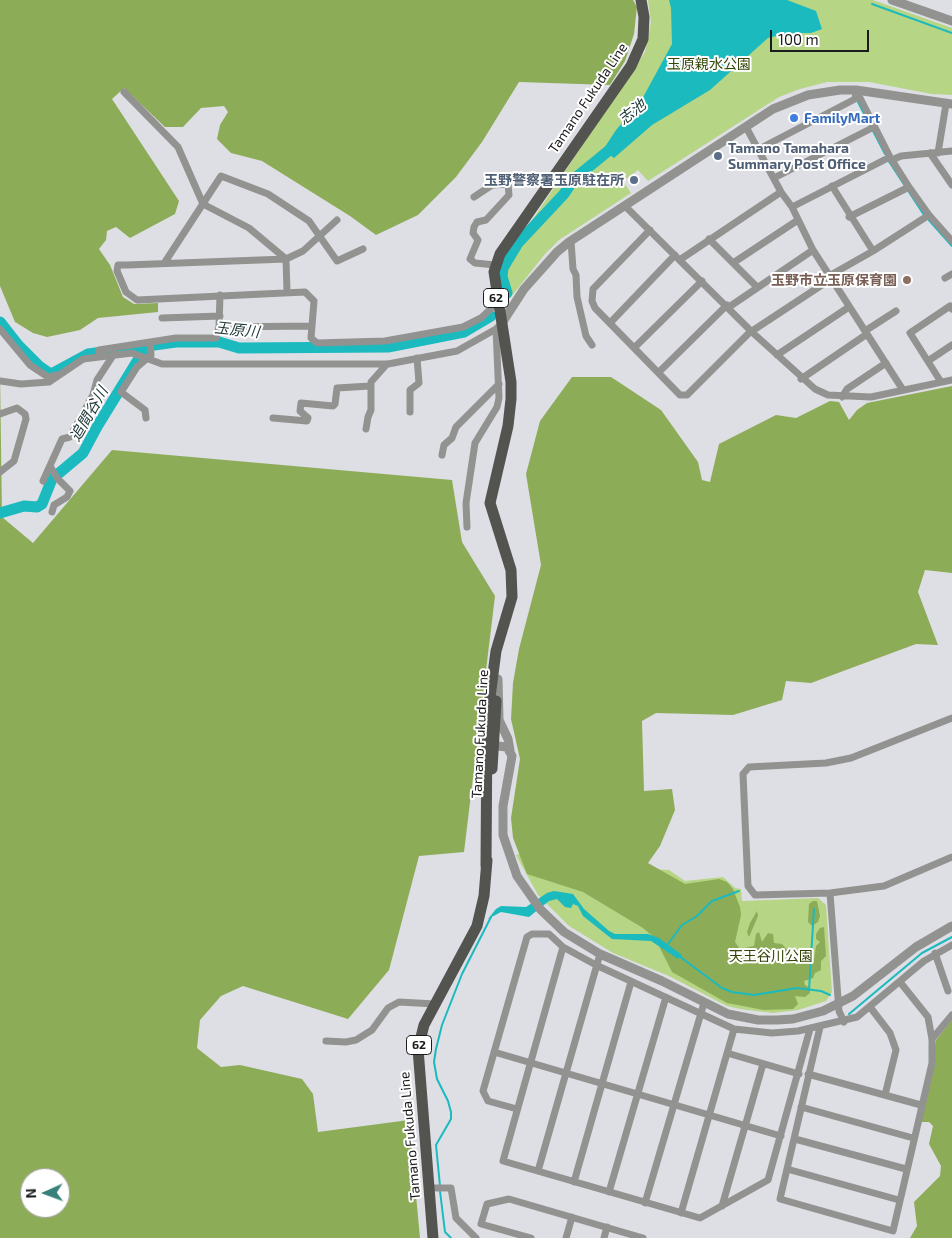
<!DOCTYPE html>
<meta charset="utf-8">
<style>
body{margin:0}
#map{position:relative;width:952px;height:1238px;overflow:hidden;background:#dedee5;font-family:"Exo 2",sans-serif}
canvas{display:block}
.north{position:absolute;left:20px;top:1168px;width:50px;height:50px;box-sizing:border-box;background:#fff;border:1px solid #a4a4a5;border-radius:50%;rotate:268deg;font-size:14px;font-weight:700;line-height:20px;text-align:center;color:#1b1b1d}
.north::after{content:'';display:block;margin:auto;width:18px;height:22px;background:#38807b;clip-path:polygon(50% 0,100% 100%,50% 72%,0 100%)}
.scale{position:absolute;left:770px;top:30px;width:99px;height:22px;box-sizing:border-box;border:2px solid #1b1b1d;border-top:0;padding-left:6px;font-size:15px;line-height:18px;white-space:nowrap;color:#1b1b1d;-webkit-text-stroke:4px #fff;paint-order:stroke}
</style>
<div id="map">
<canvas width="952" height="1238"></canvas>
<div class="north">N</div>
<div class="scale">100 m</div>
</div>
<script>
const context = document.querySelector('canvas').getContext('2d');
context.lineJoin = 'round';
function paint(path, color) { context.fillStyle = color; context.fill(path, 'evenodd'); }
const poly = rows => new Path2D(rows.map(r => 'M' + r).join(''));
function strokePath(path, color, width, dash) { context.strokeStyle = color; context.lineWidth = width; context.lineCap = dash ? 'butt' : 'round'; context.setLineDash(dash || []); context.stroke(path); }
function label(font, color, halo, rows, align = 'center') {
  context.font = font + ' "Exo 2","Noto Sans JP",sans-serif'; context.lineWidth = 4; context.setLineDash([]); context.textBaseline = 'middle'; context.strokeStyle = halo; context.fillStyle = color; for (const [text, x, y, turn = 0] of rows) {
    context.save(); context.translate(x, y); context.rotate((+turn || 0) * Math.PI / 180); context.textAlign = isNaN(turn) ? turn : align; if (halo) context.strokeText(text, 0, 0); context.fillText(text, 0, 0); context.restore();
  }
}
const green = poly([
 [648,0,873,0,952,28,952,95,932,94,869,82,827,82,800,89,779,97,648,181,638,170,623,181,631,193,559,240,545,254,510,298,505,297,500,293,498,282,502,259,510,247,523,234,645,52,651,22],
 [530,850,650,869,669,870,685,881,723,877,735,888,741,889,742,901,818,898,826,905,832,992,826,1001,798,1010,773,1013,740,1009,727,1006,669,976,613,953,569,926,538,895,516,855]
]);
const forest = poly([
 [0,0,633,0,637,7,634,34,625,61,610,85,519,82,482,142,456,177,418,215,376,235,350,216,262,161,231,153,217,139,220,125,228,112,224,106,201,108,183,127,165,127,124,88,112,99,179,201,175,214,130,238,116,227,107,231,106,240,99,249,110,265,123,297,134,304,158,303,158,312,98,318,80,330,47,337,33,333,15,322,0,286],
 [0,371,2,517,33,543,112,450,452,480,462,542,495,596,464,852,419,856,389,970,348,1019,243,986,221,996,200,1020,197,1048,221,1067,240,1065,302,1079,313,1094,318,1132,409,1120,420,1238,0,1238],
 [30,1178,60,1178,60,1208,30,1208],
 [572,377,611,377,661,410,698,462,702,480,710,482,719,444,776,415,796,418,830,401,839,402,849,420,857,410,867,403,952,386,952,573,925,570,918,592,938,645,916,644,811,683,786,681,782,700,733,715,656,713,642,721,644,791,672,789,675,810,660,846,648,863,685,884,719,879,727,882,733,889,740,907,741,915,735,942,740,949,754,946,756,934,759,932,762,942,768,933,773,934,774,943,782,944,788,951,808,955,813,965,816,946,820,942,816,939,816,934,820,928,824,927,826,956,821,961,821,970,815,973,813,978,804,981,805,985,810,988,810,993,805,997,795,996,798,1004,793,1009,764,1010,727,1003,672,972,655,938,643,928,583,892,527,874,513,838,511,818,520,759,511,719,513,683,519,649,541,565,526,474,540,421],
 [813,901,817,901,820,916,818,922,812,926,808,922,809,904],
 [757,911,758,916,749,937,747,932,750,923],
 [952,1020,952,1238,910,1238,917,1226,914,1202,940,1176,941,1166,929,1144,933,1126,929,1122,921,1122,936,1040]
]);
const water = poly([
 [669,0,787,0,816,11,822,29,811,33,788,33,768,38,710,90,652,125,614,158,603,150,616,130,641,101,672,44,671,8],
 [554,891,573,894,584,909,609,931,615,934,648,934,659,938,682,955,678,959,651,941,612,939,583,916,578,906,573,904,571,908,565,907,557,899,549,901,529,917,501,912,488,919,496,909,501,906,526,907,547,893]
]);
const stream = poly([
 [872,4,952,33],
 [858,102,885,154],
 [888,160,924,215],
 [927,218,952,246],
 [668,944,682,925,697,916,712,901,739,891],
 [679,956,722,988,732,992,754,995,797,988,821,991,830,995],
 [809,990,814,909],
 [849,1014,922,953,952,937],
 [440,1186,436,1145,451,1119,451,1112,448,1101,437,1079,434,1062,436,1049,442,1025,462,974,491,917],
 [440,1191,445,1232,451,1238]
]);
const river = poly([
 [507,293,502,277,503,268,518,243,564,194,574,179,618,143],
 [0,322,18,345,39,366,49,373,53,373,88,354,176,342,219,342,239,348,388,347,464,332,491,316],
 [0,513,24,506,37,507,42,504,52,479,83,453,98,425,146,347]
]);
const minor = poly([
 [856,90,890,157,909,187,929,215,952,241],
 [124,92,178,147,203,204,249,228,286,259,287,292],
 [746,127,781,192,792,207,813,250,903,390],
 [759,149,855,99,856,91],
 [930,153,952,185],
 [938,153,946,104],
 [892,160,901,156,952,151],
 [774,178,874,127],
 [832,186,873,251],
 [474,197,492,185,508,184,509,195,486,220,477,222,474,227,473,233,478,240,470,259,475,263,495,265],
 [625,206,753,333,815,389,828,395,871,397,952,380],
 [792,207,890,157],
 [849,217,909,187],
 [337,220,303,251,286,259,127,265,118,265,117,271,126,292,137,300,305,292,314,301,311,338,317,343,385,341,463,327,481,318,497,303],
 [650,230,593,289,592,301,595,308,680,395,687,395,749,333,831,279],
 [709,239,757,287],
 [571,241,573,269,576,275,577,297,586,336,592,345],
 [681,259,781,192],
 [165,262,221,176,268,194,309,221,337,261,363,249],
 [733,263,798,220],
 [829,276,873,251,929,215],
 [945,278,952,274],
 [729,307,813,250],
 [162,318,220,316],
 [610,323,675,255],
 [219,327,311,326],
 [0,329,30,365,48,377,57,375],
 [865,331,896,311],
 [634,348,702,281],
 [777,355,849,307],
 [100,356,99,350,176,338,216,338,219,327,220,295],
 [928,361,952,345],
 [659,372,727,305],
 [801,379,867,334],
 [0,381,21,384,49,382,83,359,132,353,162,364,388,364,457,351,496,329,502,323],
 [941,382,910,333,950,306,952,309],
 [842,397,847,389,886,363],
 [410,412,410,390,419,383,417,358],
 [0,414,17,408,25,414,26,419,14,461,0,472],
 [146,418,145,410,121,392,137,367,151,355,150,342],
 [273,418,307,421,308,418,300,411,301,403,333,406,335,404,337,388,370,386],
 [366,429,368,417,371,410,371,382,387,364],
 [442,455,444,445,452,438,456,427,499,384],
 [50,466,57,478,70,491,67,497,54,505,52,512],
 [43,481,62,439,70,437,93,395,97,380,114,354],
 [467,527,466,503,475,443,497,407,499,398,496,329],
 [952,718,851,758,826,763,749,767,743,774,748,886,755,895,830,893,884,886,952,857],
 [830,893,839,1011,844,1022],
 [563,947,503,1161,700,1218,768,1180,810,1029],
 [935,953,948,991],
 [870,1007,890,1033,896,1050,885,1095],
 [820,1027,780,1199,893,1231,932,1063,932,1039,928,1017,900,982],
 [932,1039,952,1015],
 [326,1041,346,1042,356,1040,372,1030,388,1008,399,1002,435,1004],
 [494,1052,781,1136],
 [727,1053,799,1074],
 [808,1074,921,1105],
 [801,1107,913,1138],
 [517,1109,488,1101,483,1091,527,937,532,934,549,934,563,947,596,965,734,1029,772,1033,798,1031,857,1017,924,961,952,945],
 [795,1139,906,1169],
 [787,1169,899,1200],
 [538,1171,600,954],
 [574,1182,631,982],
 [430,1188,451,1188,456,1218,476,1238],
 [609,1192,666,997],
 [645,1203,704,1003],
 [722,1206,763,1064],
 [681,1213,734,1029],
 [531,1238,481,1224,487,1204,509,1199,643,1238],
 [566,1238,572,1217],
 [604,1238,607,1227]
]);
const tertiary = poly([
 [892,0,952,21],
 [502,323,524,289,557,252,569,242,773,109,808,95,840,90,856,90,952,104],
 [498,679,499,720,508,739,510,750],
 [488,745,507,747,512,756,503,806,503,835,517,876,540,909,564,932,600,954,662,981,728,1014,758,1020,777,1020,793,1019,823,1011,853,996,916,947,952,926]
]);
const primary = poly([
 [492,769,496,701],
 [486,866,487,720,496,651,512,597,511,570,490,503,508,426,511,399,511,382,494,272,500,254,631,66,643,39,644,17,641,0],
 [433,1238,418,1049,424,1025,477,926,484,896,487,860]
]);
const markers = [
 [794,118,5,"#3f7fe0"],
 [718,156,5,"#5c6f8a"],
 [634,180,5,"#5c6f8a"],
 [907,280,5,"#8d6e63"]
];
const shields = [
 [496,298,25],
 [419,1045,25]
];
const shieldNames = [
 ["62",496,298],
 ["62",419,1045]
];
const parkNames = [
 ["玉原親水公園",709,64],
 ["天王谷川公園",771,956]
];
const streetNames = [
 ["Tamano Fukuda Line",588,98,-56],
 ["Tamano Fukuda Line",480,734,-87],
 ["Tamano Fukuda Line",410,1136,-95]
];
const shopNames = [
 ["FamilyMart",804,118]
];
const serviceNames = [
 ["Tamano Tamahara",728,148],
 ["Summary Post Office",728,164],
 ["玉野警察署玉原駐在所",624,180,"right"]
];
const educationNames = [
 ["玉野市立玉原保育園",897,280]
];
const waterNames = [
 ["志池",632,112,-38],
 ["玉原川",237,330,6],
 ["追間谷川",89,414,-60]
];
paint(green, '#b6d585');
paint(forest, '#8dac57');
paint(water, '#1bbabf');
strokePath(stream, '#1bbabf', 2);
strokePath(river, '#1bbabf', 11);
strokePath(minor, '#929390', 7);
strokePath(tertiary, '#929390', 9);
strokePath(primary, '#535450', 11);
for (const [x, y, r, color] of markers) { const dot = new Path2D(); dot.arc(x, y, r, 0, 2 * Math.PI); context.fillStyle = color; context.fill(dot); strokePath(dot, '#fff', 2); }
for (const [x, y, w] of shields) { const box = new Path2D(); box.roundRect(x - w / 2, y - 9.5, w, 19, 4); context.fillStyle = '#fff'; context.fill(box); strokePath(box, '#1b1b1d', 1); }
label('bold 12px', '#1b1b1d', null, shieldNames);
label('14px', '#324504', '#fff', parkNames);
label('14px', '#1b1b1d', '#fff', streetNames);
label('bold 14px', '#366cbe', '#fff', shopNames, 'left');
label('bold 14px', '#4e5e75', '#fff', serviceNames, 'left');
label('bold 14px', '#785e54', '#fff', educationNames, 'right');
label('italic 15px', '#233b3b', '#fff', waterNames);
</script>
